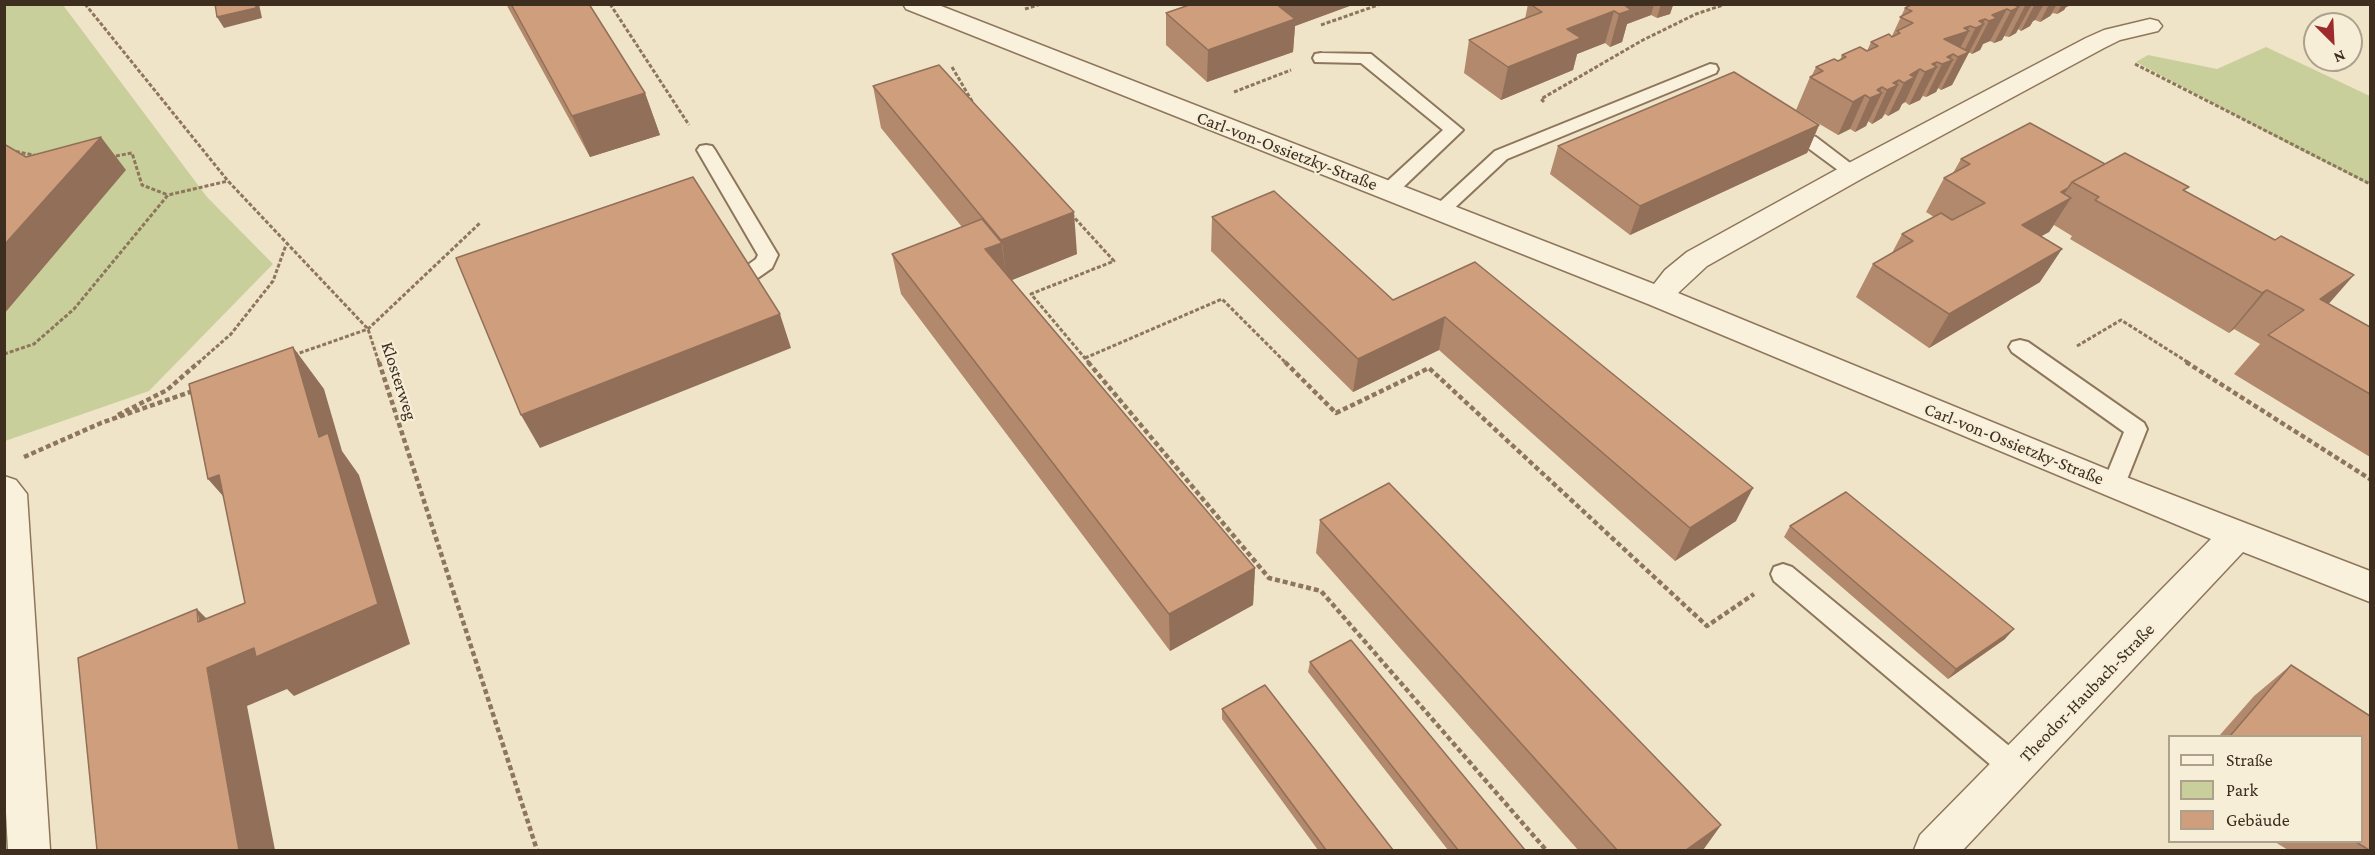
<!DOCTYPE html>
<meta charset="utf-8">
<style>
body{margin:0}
#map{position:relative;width:2375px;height:855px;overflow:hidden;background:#f0e4c8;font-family:"Crimson Pro",serif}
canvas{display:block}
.frame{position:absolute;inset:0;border:6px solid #3d2e20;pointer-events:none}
.legend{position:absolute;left:2168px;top:735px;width:195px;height:108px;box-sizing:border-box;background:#f7eed8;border:2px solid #ada18e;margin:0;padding:8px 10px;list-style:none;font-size:18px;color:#3d2e20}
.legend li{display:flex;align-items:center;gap:12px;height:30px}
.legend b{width:30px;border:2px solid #ada18e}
.north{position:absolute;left:2303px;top:12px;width:60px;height:60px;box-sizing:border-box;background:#f7eed8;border:2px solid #ada18e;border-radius:50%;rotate:156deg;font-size:16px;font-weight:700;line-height:24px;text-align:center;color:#3d2e20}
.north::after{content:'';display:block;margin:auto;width:21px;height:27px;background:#9e2a2b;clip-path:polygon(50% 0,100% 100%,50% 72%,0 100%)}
</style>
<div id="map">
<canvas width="2375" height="855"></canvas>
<div class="frame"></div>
<ul class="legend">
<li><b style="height:8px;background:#faf1dc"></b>Straße</li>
<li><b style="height:16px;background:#c9cf9b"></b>Park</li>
<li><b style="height:16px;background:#cf9f7d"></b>Gebäude</li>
</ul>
<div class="north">N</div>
</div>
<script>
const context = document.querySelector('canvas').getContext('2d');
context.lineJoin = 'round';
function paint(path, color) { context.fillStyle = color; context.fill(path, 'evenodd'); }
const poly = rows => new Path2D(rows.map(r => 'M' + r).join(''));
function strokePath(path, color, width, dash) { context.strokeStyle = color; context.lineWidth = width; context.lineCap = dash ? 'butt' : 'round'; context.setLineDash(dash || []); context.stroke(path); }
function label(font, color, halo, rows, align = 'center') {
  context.font = font + ' "Crimson Pro",serif'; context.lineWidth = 4.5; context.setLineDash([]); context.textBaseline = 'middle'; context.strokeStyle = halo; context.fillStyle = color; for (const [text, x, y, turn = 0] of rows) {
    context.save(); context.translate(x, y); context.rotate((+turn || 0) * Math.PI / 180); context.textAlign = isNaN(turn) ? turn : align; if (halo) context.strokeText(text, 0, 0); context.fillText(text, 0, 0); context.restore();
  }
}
const green = poly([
 [4,5,63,5,207,197,273,264,149,391,5,441],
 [2266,47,2370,96,2370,185,2296,148,2136,62,2148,55,2217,69]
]);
const pathFar1 = poly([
 [85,4,228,181,368,329,379,363],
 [610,4,689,125],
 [1025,9,1041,4],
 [1321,25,1381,4],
 [2135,64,2370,184],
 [952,67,973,103],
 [1234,92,1291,70],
 [1544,102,1541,99,1643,40,1696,14,1726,4],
 [4,149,38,156],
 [110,157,132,153,142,185,168,195],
 [1071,214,1114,261,1031,294,1089,363],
 [2077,346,2121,320,2189,363],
 [4,354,34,344,74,309,168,195,228,181],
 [294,355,368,329,480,223],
 [1085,358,1222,299,1286,363],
 [198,363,231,334,273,281,286,245]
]);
const path = poly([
 [379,362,537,850],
 [1088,362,1269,578,1321,591,1546,850],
 [1285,362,1336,413,1429,368,1707,626,1754,594],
 [2186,362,2370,479],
 [118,415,167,390,199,362],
 [24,457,101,423,193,391]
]);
const service = poly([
 [1321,53,1371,54,1463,130,1395,195,1381,195,1379,191,1381,187,1443,130,1361,63,1315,62,1313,58,1315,54,1321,53],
 [1710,64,1716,65,1718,69,1716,73,1507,159,1447,215,1433,215,1430,211,1495,151,1710,64],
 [1783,124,1816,137,1862,172,1860,176,1846,176,1804,145,1777,133,1774,129,1777,125,1783,124],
 [706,145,712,146,715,150,778,255,772,268,752,282,745,284,738,282,735,277,738,272,756,259,758,255,697,150,700,146,706,145],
 [2020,340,2028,342,2144,423,2147,429,2122,492,2114,495,2106,492,2102,486,2124,432,2012,352,2009,347,2012,342,2020,340],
 [1783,564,1792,567,2025,759,2029,768,2025,777,2015,781,2005,777,1774,581,1771,574,1774,567,1783,564]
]);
const minor = poly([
 [903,4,936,4,1654,284,1665,270,1687,252,1843,166,2086,38,2104,30,2150,19,2158,21,2162,26,2158,31,2120,40,2104,48,1863,178,1707,266,1678,293,2126,477,2370,571,2370,602,2243,552,1963,850,1914,850,1920,835,2211,539,1648,304,906,9,903,4],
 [4,476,16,480,27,494,50,850,8,850,4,775,4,476]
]);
const wall = poly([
 [506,4,589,4,645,93,660,135,590,157],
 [1192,4,1355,4,1295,26,1293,52,1207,82,1166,45,1166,13],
 [1528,4,1675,4,1673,5,1670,14,1657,18,1651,15,1627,24,1622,42,1610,47,1605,43,1577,54,1573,70,1501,100,1464,73,1469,40,1525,19],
 [1913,4,2074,4,2066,7,2064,10,2057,14,2053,13,2050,16,2040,22,2035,20,2033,21,2030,26,2021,31,2018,29,2016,33,2009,37,2004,36,2002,40,1994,43,1990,41,1983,44,1980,50,1972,54,1969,52,1966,57,1952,85,1941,90,1938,88,1936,92,1926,97,1923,96,1920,100,1909,105,1905,102,1902,104,1899,110,1888,116,1885,114,1882,118,1872,124,1868,121,1866,126,1855,132,1850,129,1838,135,1796,110,1810,77,1812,75,1816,67,1838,61,1840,60,1842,55,1867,51,1871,42,1892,36,1905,8],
 [873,86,1077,254,1012,280,1255,568,1253,605,1170,651,901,294,892,254,962,227,881,128],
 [1819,125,1807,153,1630,235,1550,174,1558,146],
 [1961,159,2105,164,2186,192,2329,304,2370,327,2370,326,2370,457,2234,374,2260,344,2234,329,2229,333,2070,239,2072,236,2054,225,2049,232,2041,236,2040,282,1929,348,1856,297,1873,264,1892,253,1902,234,1934,217,1926,212,1944,178,1953,173],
 [1212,217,1393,300,1475,262,1736,521,1675,561,1439,350,1353,392,1211,251],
 [1320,520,1721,825,1703,850,1578,850,1316,553],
 [1790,526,2005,639,1948,679,1784,537],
 [1310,662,1525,850,1448,850,1308,672],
 [2291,665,2370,716,2370,850,2288,850,2275,842,2361,842,2361,736,2219,736,2254,696],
 [1222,709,1393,850,1318,850,1222,719]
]);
const shadedWall = poly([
 [256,4,259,4,262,18,224,28,217,17],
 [1273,4,1355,4,1295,26,1293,52,1207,82,1208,50],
 [1614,4,1654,4,1651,15,1627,24,1622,42,1610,47,1619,14,1614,11,1605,43,1577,54,1573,70,1501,100,1508,67,1567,29],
 [1661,4,1675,4,1673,5,1670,14,1657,18],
 [2016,4,2019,4,2017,8,2019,7,2002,40,1994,43,2014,5],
 [2026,4,2032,4,2016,33,2009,37],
 [2035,4,2044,4,2035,20,2033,21,2030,26,2021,31],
 [2049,4,2057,4,2050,16,2040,22],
 [2062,4,2074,4,2066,7,2064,10,2057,14],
 [2007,9,1990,41,1983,44,1980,50,1972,54,1992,15],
 [1985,19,1982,25,1984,24,1952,85,1941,90,1958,57,1962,55,1979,21],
 [1970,26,1967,31,1969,31,1956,56,1953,54,1949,61,1953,60,1936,92,1926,97,1942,64,1937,62,1934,68,1937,67,1920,100,1909,105,1925,72,1944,39],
 [1920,69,1905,102,1902,104,1899,110,1888,116,1904,83,1910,75],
 [1899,80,1896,86,1898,85,1882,118,1872,124,1887,90,1893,83],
 [1882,87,1879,94,1882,93,1866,126,1855,132,1870,98,1877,90],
 [645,93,660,135,590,157,572,116],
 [1865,95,1850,129,1838,135,1853,102],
 [1819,125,1807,153,1630,235,1640,206],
 [101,137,126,170,4,314,4,245],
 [2068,188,2058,205,2071,198,2049,232,2002,258,2022,225,2061,192],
 [1074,212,1077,254,1007,282,1001,240],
 [1002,243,1007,282,985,249],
 [2062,249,2040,282,1929,348,1949,314],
 [2354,275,2319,315,2320,299],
 [2267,290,2234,329,2229,333,2262,293],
 [780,314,791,348,540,448,521,415],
 [1445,317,1439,350,1353,392,1358,359],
 [293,347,324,389,342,451,359,475,410,644,294,696,287,689,247,706,275,850,239,850,197,609,236,648,319,437],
 [219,475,244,520,208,479],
 [1753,488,1736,521,1675,561,1690,528],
 [1255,568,1253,605,1170,651,1169,614],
 [2014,629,2005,639,1948,679,1956,669],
 [1721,825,1703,850,1686,850]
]);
const building = poly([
 [215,4,256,4,256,8,217,17,215,4],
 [511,4,589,4,645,93,572,116,511,4],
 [1192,4,1276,4,1295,19,1208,50,1166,13,1192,4],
 [1530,4,1623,4,1631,10,1619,14,1614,11,1567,29,1581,38,1508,67,1469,40,1542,12,1530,4],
 [1913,4,2016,4,2014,5,2019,7,2011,11,2007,9,1992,15,1997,18,1989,21,1985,19,1979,21,1984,24,1976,28,1970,26,1964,28,1969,31,1944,39,1969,52,1958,57,1953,54,1947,57,1953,60,1942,64,1937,62,1932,64,1937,67,1925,72,1920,69,1910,75,1915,77,1904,83,1899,80,1893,83,1898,85,1887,90,1882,87,1877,90,1882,93,1870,98,1865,95,1853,102,1810,77,1823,71,1816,67,1834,59,1838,61,1846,57,1842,55,1860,47,1867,51,1878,46,1871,42,1889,34,1892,37,1900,33,1897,31,1913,23,1900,17,1912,11,1905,8,1913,4],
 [939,65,1074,212,1001,240,873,86,939,65],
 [1734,72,1819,125,1640,206,1558,146,1734,72],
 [2030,123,2105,164,2072,182,2068,188,2061,192,2071,198,2022,225,2062,249,1949,314,1873,264,1913,241,1902,234,1941,213,1952,220,1985,203,1944,178,1970,164,1961,159,2030,123],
 [101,137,4,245,4,144,26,157,101,137],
 [2125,153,2189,187,2183,190,2275,240,2281,236,2354,275,2320,299,2370,327,2370,326,2370,394,2268,335,2304,310,2267,290,2262,293,2095,200,2099,197,2072,182,2125,153],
 [693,177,780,314,521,415,456,258,693,177],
 [1274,191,1393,300,1475,262,1753,488,1690,528,1445,317,1358,359,1212,217,1274,191],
 [982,219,1002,243,985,249,1255,568,1169,614,892,254,982,219],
 [293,347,319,437,328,433,378,604,256,657,254,648,207,668,239,850,97,850,78,658,197,609,198,622,245,603,219,475,208,479,189,384,293,347],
 [1389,483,1721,825,1686,850,1617,850,1320,520,1389,483],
 [1846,492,2014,629,1956,669,1790,526,1846,492],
 [1351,640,1525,850,1458,850,1310,662,1351,640],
 [2291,665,2370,716,2370,850,2369,850,2356,842,2361,842,2361,736,2230,736,2291,665],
 [1265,685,1393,850,1326,850,1222,709,1265,685]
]);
const streetNames = [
 ["Carl-von-Ossietzky-Straße",1287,151,21],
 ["Klosterweg",399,381,72],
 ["Carl-von-Ossietzky-Straße",2014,444,22],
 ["Theodor-Haubach-Straße",2087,693,-46]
];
paint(green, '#c9cf9b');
strokePath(service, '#8d765c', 4);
strokePath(minor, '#8d765c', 3);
strokePath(pathFar1, '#8d765c', 3, [4, 2]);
strokePath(path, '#8d765c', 4.5, [5, 3]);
paint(service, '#faf1dc');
paint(minor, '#faf1dc');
paint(wall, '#b2896c');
paint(shadedWall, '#916f58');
paint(building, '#cf9f7d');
strokePath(building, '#916f58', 1.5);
label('18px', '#3d2e20', '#f7eed8', streetNames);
</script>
